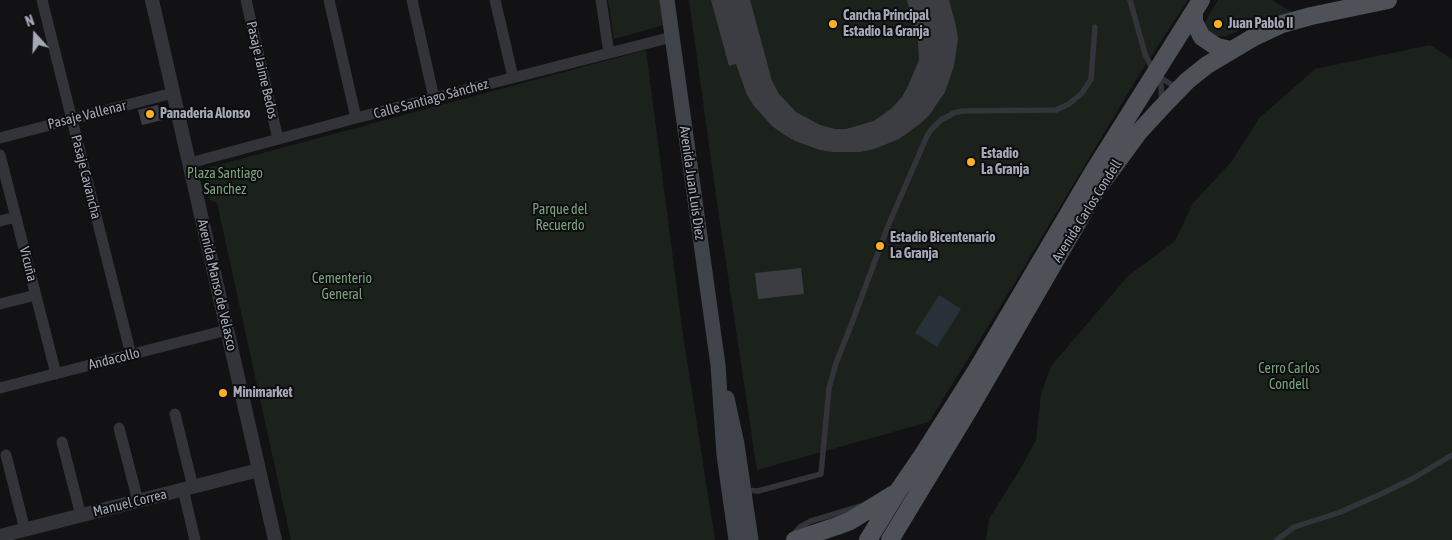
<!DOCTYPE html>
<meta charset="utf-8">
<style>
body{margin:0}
#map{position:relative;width:1452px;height:540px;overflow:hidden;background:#121214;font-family:"Asap Condensed",sans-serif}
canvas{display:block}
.north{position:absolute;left:10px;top:10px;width:50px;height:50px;-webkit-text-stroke:4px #0d0d0f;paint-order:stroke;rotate:340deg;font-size:14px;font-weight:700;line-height:20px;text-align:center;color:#a3a9b6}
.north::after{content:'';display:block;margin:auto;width:18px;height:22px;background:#a3a9b6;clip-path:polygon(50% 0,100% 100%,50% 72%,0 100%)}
</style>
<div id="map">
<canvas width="1452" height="540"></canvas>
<div class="north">N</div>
</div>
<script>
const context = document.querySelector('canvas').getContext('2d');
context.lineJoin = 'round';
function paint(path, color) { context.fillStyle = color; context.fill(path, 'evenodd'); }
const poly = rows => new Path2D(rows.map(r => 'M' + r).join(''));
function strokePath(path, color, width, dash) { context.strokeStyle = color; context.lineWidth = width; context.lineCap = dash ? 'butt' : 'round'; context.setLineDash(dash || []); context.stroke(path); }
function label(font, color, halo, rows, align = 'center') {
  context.font = font + ' "Asap Condensed",sans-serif'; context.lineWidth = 4; context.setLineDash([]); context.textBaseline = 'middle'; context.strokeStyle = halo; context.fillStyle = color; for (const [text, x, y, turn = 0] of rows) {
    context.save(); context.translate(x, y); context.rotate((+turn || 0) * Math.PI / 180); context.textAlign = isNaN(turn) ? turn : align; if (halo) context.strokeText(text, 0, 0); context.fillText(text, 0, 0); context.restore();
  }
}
const green = poly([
 [608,0,660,0,664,25,614,39],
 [689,0,1188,0,1137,78,1011,289,929,422,757,470,717,203],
 [1218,0,1272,0,1292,12,1269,18,1226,36,1210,36,1205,22],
 [1430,45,1452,59,1452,540,986,540,989,519,1019,471,1036,440,1041,394,1051,366,1128,276,1175,241,1193,203,1232,161,1259,118,1315,69],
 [646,50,682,328,715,540,291,540,217,203,210,200,203,169]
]);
const water = poly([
 [939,295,961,309,937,347,915,333]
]);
const building = poly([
 [711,0,750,0,772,81,779,94,796,112,820,125,835,129,846,129,874,121,892,108,902,97,908,86,919,60,918,42,907,0,949,0,956,26,958,39,954,66,945,92,930,114,921,123,899,139,874,149,860,152,833,152,820,150,795,141,783,134,772,126,754,106,747,95,736,64,729,66],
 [158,105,162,120,142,125,138,110],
 [801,268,804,294,758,299,755,273]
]);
const service = poly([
 [1130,0,1145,54,1155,74,1172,85,1179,83],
 [1158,77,1161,85,1162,102],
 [744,490,758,491,821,474,829,388,836,363,850,328,888,226,927,136,931,130,941,120,954,113,962,111,1056,110,1069,104,1082,93,1091,79,1095,27],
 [793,535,800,527,811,521,861,506],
 [1277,540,1294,527,1338,513,1381,494,1412,479,1452,455]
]);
const minor = poly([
 [42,0,131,355],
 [246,0,278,139],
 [329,0,356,118],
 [412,0,434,98],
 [495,0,513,77],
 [601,0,609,53],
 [0,138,173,93],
 [0,155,56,374],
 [190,163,356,118,672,37],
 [0,221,16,217],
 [0,304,36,295],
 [0,388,227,330],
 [175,414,193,487],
 [119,428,138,501],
 [62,442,81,516],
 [6,455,25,530],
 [183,489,195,540]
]);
const tertiary = poly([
 [152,0,275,540],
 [0,536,259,470]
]);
const secondary = poly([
 [667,0,718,365,724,455,736,540],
 [727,398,737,444,751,540]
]);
const primary = poly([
 [1194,11,1194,22,1202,37,1217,47,1231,50],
 [795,540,837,526,850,521,894,494],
 [868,540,898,491,922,456,976,371,1092,174,1201,0],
 [890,540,971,406,1095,192,1139,132,1162,107,1187,81,1207,65,1254,37,1282,24,1311,16,1388,0]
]);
const markers = [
 [833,24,5,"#feb121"],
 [1218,24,5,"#feb121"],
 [150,114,5,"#feb121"],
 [971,162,5,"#feb121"],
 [880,246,5,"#feb121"],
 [223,393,5,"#feb121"]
];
const poiNames = [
 ["Cancha Principal",843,16],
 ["Estadio la Granja",843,32],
 ["Juan Pablo II",1228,24],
 ["Panaderia Alonso",160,114],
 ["Estadio",981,154],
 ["La Granja",981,170],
 ["Estadio Bicentenario",890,238],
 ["La Granja",890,254],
 ["Minimarket",233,393]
];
const streetNames = [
 ["Pasaje Jaime Bedos",262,70,77],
 ["Calle Santiago Sánchez",431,99,-15],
 ["Pasaje Vallenar",87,115,-14],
 ["Pasaje Cavancha",86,177,76],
 ["Avenida Juan Luis Diez",692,183,82],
 ["Avenida Carlos Condell",1087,211,-58],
 ["Vicuña",28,264,76],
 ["Avenida Manso de Velasco",217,285,77],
 ["Andacollo",114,359,-14],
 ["Manuel Correa",130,503,-14]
];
const parkNames = [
 ["Plaza Santiago",225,174],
 ["Sanchez",225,190],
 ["Parque del",560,210],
 ["Recuerdo",560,226],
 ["Cementerio",342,279],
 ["General",342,295],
 ["Cerro Carlos",1289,369],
 ["Condell",1289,385]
];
paint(green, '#1a221b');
paint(water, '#283139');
paint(building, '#3c3d42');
strokePath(service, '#333439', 5.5);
strokePath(minor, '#333439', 11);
strokePath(tertiary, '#333439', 14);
strokePath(secondary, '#41434a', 15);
strokePath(primary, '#4f5159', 18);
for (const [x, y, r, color] of markers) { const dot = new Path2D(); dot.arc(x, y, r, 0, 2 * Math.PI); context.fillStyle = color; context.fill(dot); strokePath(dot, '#0d0d0f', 2); }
label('bold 14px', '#a3a9b6', '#0d0d0f', poiNames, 'left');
label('14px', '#a3a9b6', '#0d0d0f', streetNames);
label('14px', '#78a27b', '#0d0d0f', parkNames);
</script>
